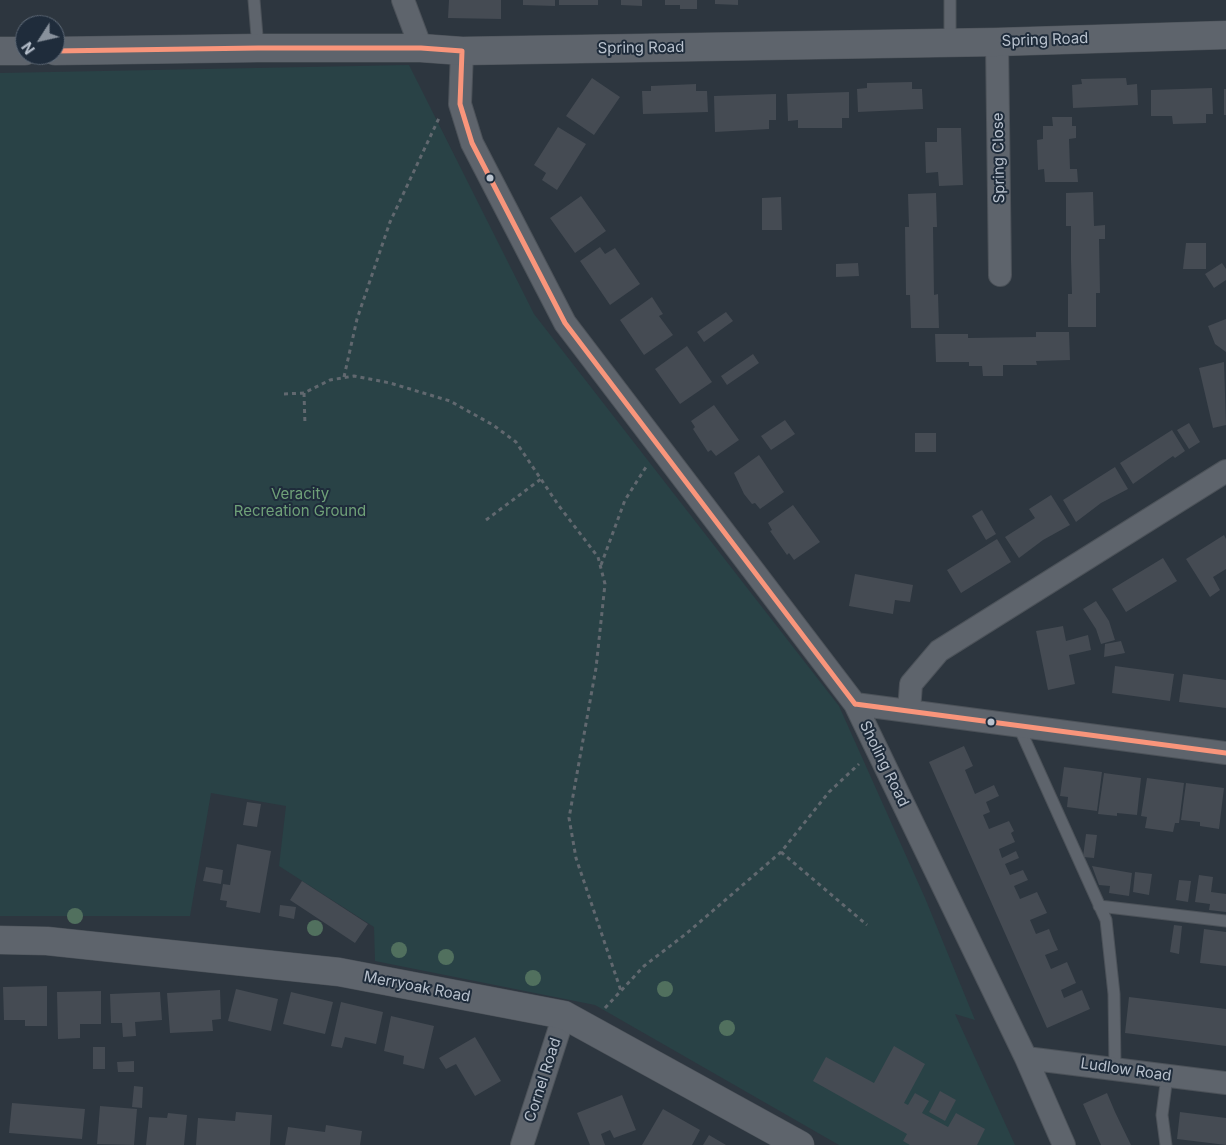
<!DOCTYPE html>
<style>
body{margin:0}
#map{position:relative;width:1226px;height:1145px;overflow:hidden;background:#2d363f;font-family:Inter,sans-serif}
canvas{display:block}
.north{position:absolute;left:15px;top:15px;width:50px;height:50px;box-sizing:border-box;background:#1f2c3b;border:1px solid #5d6876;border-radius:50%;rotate:235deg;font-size:14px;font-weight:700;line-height:20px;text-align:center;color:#b9c2ce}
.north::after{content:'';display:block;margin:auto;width:18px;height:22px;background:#88919c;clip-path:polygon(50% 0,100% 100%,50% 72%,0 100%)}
</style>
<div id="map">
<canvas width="1226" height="1145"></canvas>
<div class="north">N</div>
</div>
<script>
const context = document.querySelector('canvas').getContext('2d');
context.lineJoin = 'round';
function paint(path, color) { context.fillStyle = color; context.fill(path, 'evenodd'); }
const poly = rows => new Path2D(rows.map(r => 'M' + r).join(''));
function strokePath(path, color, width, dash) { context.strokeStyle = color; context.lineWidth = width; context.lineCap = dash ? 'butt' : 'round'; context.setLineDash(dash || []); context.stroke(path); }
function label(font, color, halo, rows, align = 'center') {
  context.font = font + ' Inter,sans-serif'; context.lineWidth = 4; context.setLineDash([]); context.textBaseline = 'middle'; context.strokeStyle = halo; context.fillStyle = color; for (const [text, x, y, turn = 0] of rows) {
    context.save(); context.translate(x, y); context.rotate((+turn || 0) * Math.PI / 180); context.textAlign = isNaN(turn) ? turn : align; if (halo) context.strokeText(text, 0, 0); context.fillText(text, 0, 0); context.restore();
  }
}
const green = poly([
 [409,65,534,314,839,706,925,898,975,1020,955,1014,1015,1145,839,1145,595,1005,375,961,374,927,279,866,286,806,211,793,190,916,0,916,0,73]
]);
const building = poly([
 [449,0,501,0,501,19,448,18],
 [523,0,555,0,555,6,523,5],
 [559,0,598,0,598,5,559,5],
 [621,0,642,0,642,6,621,5],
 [665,0,697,0,697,9,680,9,680,5,665,5],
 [715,0,738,0,738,5,715,4],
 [592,78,620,97,594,135,566,116],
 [1126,78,1127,85,1137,84,1138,105,1073,108,1072,85,1082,84,1081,79],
 [912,82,912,89,922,89,923,109,858,112,857,89,867,88,867,83],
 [696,84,696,91,707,91,708,112,643,114,642,91,651,91,651,86],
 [1212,88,1213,114,1206,114,1206,123,1173,124,1172,116,1151,116,1151,90],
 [1224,89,1226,89,1226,115,1224,115],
 [849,92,849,118,842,118,842,128,798,128,798,120,788,121,787,94],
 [776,94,776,120,769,120,769,129,715,132,714,96],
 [1052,117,1072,117,1072,126,1076,126,1076,138,1069,139,1070,169,1077,169,1078,182,1045,182,1044,169,1038,170,1037,140,1043,139,1043,126,1053,126],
 [558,127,586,144,557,190,542,180,546,173,534,165],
 [937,128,961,128,963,185,939,186,938,172,926,173,925,142,937,142],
 [1093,192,1094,226,1105,225,1105,239,1099,239,1100,293,1096,293,1096,327,1068,327,1068,294,1072,294,1071,260,1071,226,1066,226,1066,193],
 [936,193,937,227,933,227,934,295,938,294,939,328,911,328,910,295,906,295,905,227,909,227,908,194],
 [581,196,606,231,575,253,550,218],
 [781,197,782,230,762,230,762,198],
 [1186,243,1206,243,1206,269,1183,269],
 [600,247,605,254,615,248,640,284,610,305,580,261],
 [858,263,859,276,836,277,836,264],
 [1222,263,1226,269,1226,280,1214,288,1205,274],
 [652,297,663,314,659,316,673,335,644,355,620,320],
 [726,312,733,321,704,342,697,332],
 [1226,319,1226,352,1215,344,1208,326],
 [1036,332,1069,332,1070,360,1036,361,1037,365,1003,365,1003,376,983,376,982,366,969,366,969,362,936,362,935,334,968,334,968,338,1036,337],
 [687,346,712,382,680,404,655,369],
 [753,354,759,363,727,385,721,376],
 [1224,362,1226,425,1213,428,1199,368],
 [714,405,739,440,716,456,711,450,708,452,693,429,695,427,691,421],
 [785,420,795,434,771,450,761,436],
 [1189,423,1200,442,1189,449,1177,430],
 [1172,430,1185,451,1175,458,1173,456,1133,484,1120,463],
 [915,433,936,433,936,452,915,452],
 [759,455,784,492,760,509,755,503,752,504,744,494,734,473],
 [1115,467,1128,489,1101,503,1076,522,1063,500],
 [1051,495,1070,525,1043,540,1019,558,1005,537,1035,518,1029,509],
 [793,505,820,542,794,560,789,553,787,555,770,531,772,530,768,523],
 [982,510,996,534,986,540,972,516],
 [1224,535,1226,539,1226,569,1213,577,1220,590,1210,597,1186,559],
 [997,539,1011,562,961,593,947,570],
 [1163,558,1177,581,1126,612,1112,589],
 [855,574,913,585,910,602,895,600,893,614,849,606],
 [1096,601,1109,621,1115,640,1101,644,1096,629,1083,609],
 [1063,626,1066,641,1088,635,1091,650,1069,655,1075,684,1048,690,1036,631],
 [1121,641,1125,653,1104,657,1105,644],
 [1115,666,1174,674,1170,701,1112,693],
 [1183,674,1226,680,1226,708,1179,702],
 [964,746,973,766,965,770,975,794,994,785,999,796,986,802,990,812,983,815,989,829,1009,821,1014,831,1011,833,1015,842,999,849,1002,858,1016,851,1019,858,1005,864,1010,875,1023,870,1028,880,1014,886,1020,899,1037,892,1047,913,1030,920,1036,934,1049,929,1053,939,1058,950,1045,955,1051,969,1067,962,1076,983,1061,990,1064,998,1082,990,1090,1009,1047,1028,929,762],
 [1064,767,1102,772,1097,811,1067,807,1068,797,1060,796],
 [1104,773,1141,778,1137,815,1117,813,1117,816,1098,814],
 [1147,778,1184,783,1179,823,1175,823,1173,832,1145,828,1147,817,1141,816],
 [1186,783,1224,788,1219,829,1200,826,1200,822,1181,820],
 [247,802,261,804,257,827,243,825],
 [1086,834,1097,835,1094,858,1083,857],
 [237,844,271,851,260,913,226,907,227,901,220,900,223,884,230,885],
 [1092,866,1132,873,1129,896,1109,893,1110,886,1099,885],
 [206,867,223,870,221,884,203,881],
 [1135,872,1152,874,1149,895,1133,892],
 [1199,875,1213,877,1211,892,1226,894,1226,912,1209,910,1210,904,1195,902],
 [1179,880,1191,881,1188,902,1176,900],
 [302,881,368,924,355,943,290,900],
 [280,905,296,907,294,919,279,916],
 [1174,925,1182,926,1179,954,1170,952],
 [1204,929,1226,932,1226,966,1200,963],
 [47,986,47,1026,25,1026,25,1020,4,1020,3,987],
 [236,989,278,999,271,1031,228,1021],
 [220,990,221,1019,212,1020,213,1031,170,1033,167,993],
 [101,991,101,1024,80,1024,80,1038,58,1039,57,992],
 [160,992,162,1020,135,1022,136,1036,123,1037,122,1023,111,1023,110,994],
 [291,992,333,1002,325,1034,283,1024],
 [1129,997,1226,1009,1226,1046,1125,1033],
 [341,1002,383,1012,376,1044,345,1037,342,1048,331,1046],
 [391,1016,434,1026,424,1069,403,1064,404,1056,384,1051],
 [475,1037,501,1081,475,1096,456,1064,446,1069,439,1058],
 [894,1046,925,1064,904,1103,908,1105,915,1093,929,1101,922,1113,948,1127,956,1113,985,1129,977,1145,910,1145,903,1141,907,1134,813,1081,826,1057,874,1083],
 [93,1047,105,1047,105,1069,93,1069],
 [134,1061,134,1072,118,1072,117,1062],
 [134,1086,143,1087,142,1108,132,1107],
 [940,1091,956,1100,945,1121,929,1112],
 [1107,1093,1115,1112,1131,1145,1101,1145,1083,1104],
 [622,1095,636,1130,614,1138,610,1130,601,1134,605,1145,590,1145,577,1113],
 [12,1103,85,1109,82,1139,9,1133],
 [100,1106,137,1109,134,1145,97,1144],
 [663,1109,700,1130,692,1145,642,1145],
 [236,1112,272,1115,270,1145,196,1145,198,1118,235,1121],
 [1180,1112,1226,1118,1226,1145,1177,1139],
 [168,1113,187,1115,184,1145,146,1145,149,1117,167,1118],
 [326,1125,362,1131,360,1145,285,1145,288,1127,325,1132],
 [709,1135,726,1145,703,1145]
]);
const path = poly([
 [344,377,357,319,390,222,439,118],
 [304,393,305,425],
 [284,394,304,393,330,380,354,376,390,383,450,401,493,425,516,442,559,506,598,557,605,584,596,668,569,818,576,858,621,991],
 [486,520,541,479],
 [601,565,625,500,646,467],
 [781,852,867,925],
 [605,1008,644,966,687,933,781,852,829,792,859,764]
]);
const service = poly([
 [254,0,258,48],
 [950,0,950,42],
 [1019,727,1106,920,1114,994,1115,1067],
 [1099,906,1226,921],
 [1166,1145,1162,1115,1167,1076]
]);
const minor = poly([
 [403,0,421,48],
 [997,42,1000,275],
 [462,51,460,104,472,143,565,323,855,704,1026,1058,1064,1145],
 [855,704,1226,753],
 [909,711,911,684,939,651,1226,471],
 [1026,1058,1226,1083],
 [522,1145,564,1015]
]);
const tertiary = poly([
 [0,51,25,51],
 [55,51,258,48,421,48,462,51,997,42,1226,35],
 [0,940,47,941,339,972,564,1015,800,1145]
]);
const bus1 = poly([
 [55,51,258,48,421,48,462,51],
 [462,51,460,104,472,143,565,323,855,704],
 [855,704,1226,753]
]);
const trees = [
 [75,916],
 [315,928],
 [399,950],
 [446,957],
 [533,978],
 [665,989],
 [727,1028]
];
const markers = [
 [490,178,4.5,"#b9c2ce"],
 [991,722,4.5,"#b9c2ce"]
];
const streetNames = [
 ["Spring Road",1045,40,-2],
 ["Spring Road",641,48,-1],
 ["Spring Close",999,158,-91],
 ["Sholing Road",884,764,64],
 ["Merryoak Road",417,987,11],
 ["Ludlow Road",1126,1070,8],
 ["Cornel Road",543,1080,-72]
];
const parkNames = [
 ["Veracity",300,494],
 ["Recreation Ground",300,511]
];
paint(green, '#294246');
paint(building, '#454b53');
strokePath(service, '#4c5259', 13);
strokePath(minor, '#4c5259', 24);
strokePath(tertiary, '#4c5259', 29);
strokePath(path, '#61686f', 3, [4, 4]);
strokePath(service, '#5e646c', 11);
strokePath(minor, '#5e646c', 22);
strokePath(tertiary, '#5e646c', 28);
strokePath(bus1, '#f9957b', 5);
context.fillStyle = '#51705e';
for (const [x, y] of trees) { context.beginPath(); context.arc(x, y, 8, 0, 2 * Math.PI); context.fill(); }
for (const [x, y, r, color] of markers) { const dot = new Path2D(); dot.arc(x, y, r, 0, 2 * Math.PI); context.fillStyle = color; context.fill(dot); strokePath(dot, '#1f2c3b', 2); }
label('15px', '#b9c2ce', '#1f2c3b', streetNames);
label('15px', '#6fa078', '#1f2c3b', parkNames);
</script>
